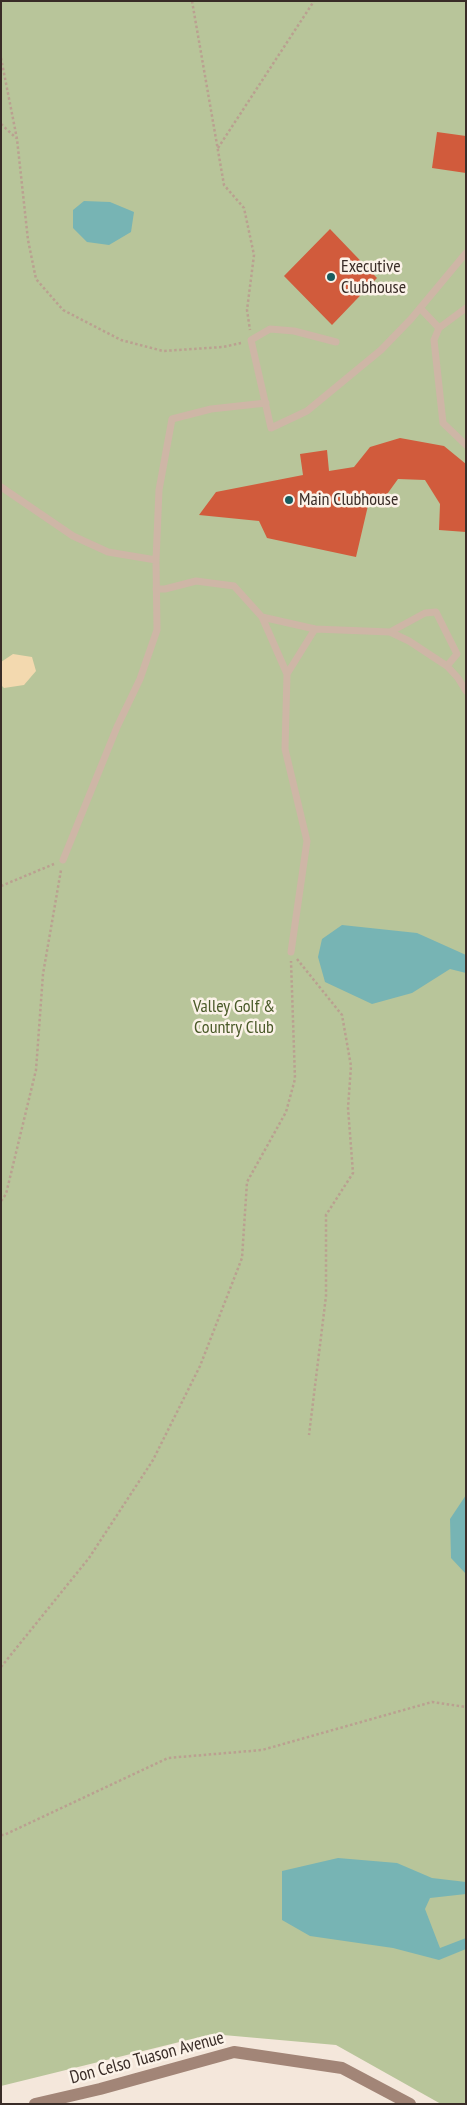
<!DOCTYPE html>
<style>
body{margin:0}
#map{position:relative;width:467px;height:2105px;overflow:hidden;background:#f4e7db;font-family:"PT Sans Narrow",sans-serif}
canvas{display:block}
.frame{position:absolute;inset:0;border:2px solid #392c27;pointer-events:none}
</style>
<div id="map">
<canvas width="467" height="2105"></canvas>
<div class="frame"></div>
</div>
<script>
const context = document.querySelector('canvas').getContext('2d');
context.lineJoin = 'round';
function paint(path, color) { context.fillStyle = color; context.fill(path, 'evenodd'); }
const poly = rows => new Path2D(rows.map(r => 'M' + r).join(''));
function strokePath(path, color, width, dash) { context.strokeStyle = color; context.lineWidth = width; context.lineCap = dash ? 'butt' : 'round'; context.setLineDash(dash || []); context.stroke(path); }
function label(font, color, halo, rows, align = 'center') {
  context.font = font + ' "PT Sans Narrow",sans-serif'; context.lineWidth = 5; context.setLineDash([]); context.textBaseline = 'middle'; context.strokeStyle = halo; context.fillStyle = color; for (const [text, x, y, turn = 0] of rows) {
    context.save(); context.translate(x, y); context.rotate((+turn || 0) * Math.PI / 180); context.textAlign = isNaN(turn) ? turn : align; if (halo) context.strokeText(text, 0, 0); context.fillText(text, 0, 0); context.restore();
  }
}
const green = poly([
 [1,1,466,1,466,2104,441,2104,336,2045,212,2034,1,2086]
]);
const sand = poly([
 [13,654,32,657,36,671,24,685,4,688,1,685,1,662]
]);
const water = poly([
 [84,201,110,202,134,212,131,232,109,245,87,242,73,228,73,210],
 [342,925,417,933,466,955,466,973,450,969,412,993,372,1004,325,982,318,957,322,939],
 [466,1495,466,1574,451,1558,450,1519],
 [338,1858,397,1863,432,1878,466,1882,466,1894,430,1898,425,1909,440,1948,466,1938,466,1949,439,1960,393,1948,310,1936,282,1920,282,1871]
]);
const building = poly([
 [437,132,466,136,466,173,432,168],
 [330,229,377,278,332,325,284,276],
 [400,438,444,446,466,464,466,532,439,530,440,504,425,480,398,479,385,497,370,497,356,557,267,538,259,521,199,515,216,492,303,475,300,454,327,450,329,471,354,467,370,447]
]);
const path = poly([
 [192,1,224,185,244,208,254,255,247,310,250,330],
 [1,58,17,139,28,240,36,279,63,310,121,340,163,351,223,347,241,343],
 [1,124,16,138],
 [218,148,314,1],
 [1,886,54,864],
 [297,959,342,1015,351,1066,348,1108,353,1173,326,1215,326,1296,309,1435],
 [1,1201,6,1194,36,1070,43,974,61,870],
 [1,1667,89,1558,153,1460,200,1366,242,1258,247,1182,286,1112,295,1079,291,961],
 [1,1835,4,1835,168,1758,262,1750,432,1702,466,1707]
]);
const lane = poly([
 [420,308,439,328],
 [466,308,439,328,434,340,443,423,466,445],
 [336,342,294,331,270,329,251,340,271,428,307,411,381,350,411,319,466,253],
 [1,487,73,536,108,552,156,560],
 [156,589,165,589,196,581,234,586,262,617,287,674,285,749,307,841,291,952],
 [262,617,315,629,390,632,409,641,447,666,458,678,466,691],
 [390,632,425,613,436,612,457,654,447,666],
 [287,674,315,629],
 [63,860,117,727,140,679,157,630,156,560,159,490,172,419,211,409,266,403]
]);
const secondary = poly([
 [35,2104,100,2089,234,2052,342,2068,410,2104]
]);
const markers = [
 [331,277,5,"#195d5f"],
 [289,500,5,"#195d5f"]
];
const poiNames = [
 ["Executive",341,267],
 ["Clubhouse",341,288],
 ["Main Clubhouse",299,500]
];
const parkNames = [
 ["Valley Golf &",234,1007],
 ["Country Club",234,1028]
];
const streetNames = [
 ["Don Celso Tuason Avenue",147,2058,-15]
];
paint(green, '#b8c59a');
paint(sand, '#f3d9af');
paint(water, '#77b4b4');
paint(building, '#d15b3c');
strokePath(path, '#baa090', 2.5, [2.5, 2.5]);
strokePath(lane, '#ceb6a6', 7);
strokePath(secondary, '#a28577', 12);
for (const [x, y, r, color] of markers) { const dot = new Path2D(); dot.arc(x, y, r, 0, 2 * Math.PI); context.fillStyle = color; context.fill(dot); strokePath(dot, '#fbf2e8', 2); }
label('18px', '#392c27', '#fbf2e8', poiNames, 'left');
label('18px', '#4a5a29', '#fbf2e8', parkNames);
label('18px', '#392c27', '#fbf2e8', streetNames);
</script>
